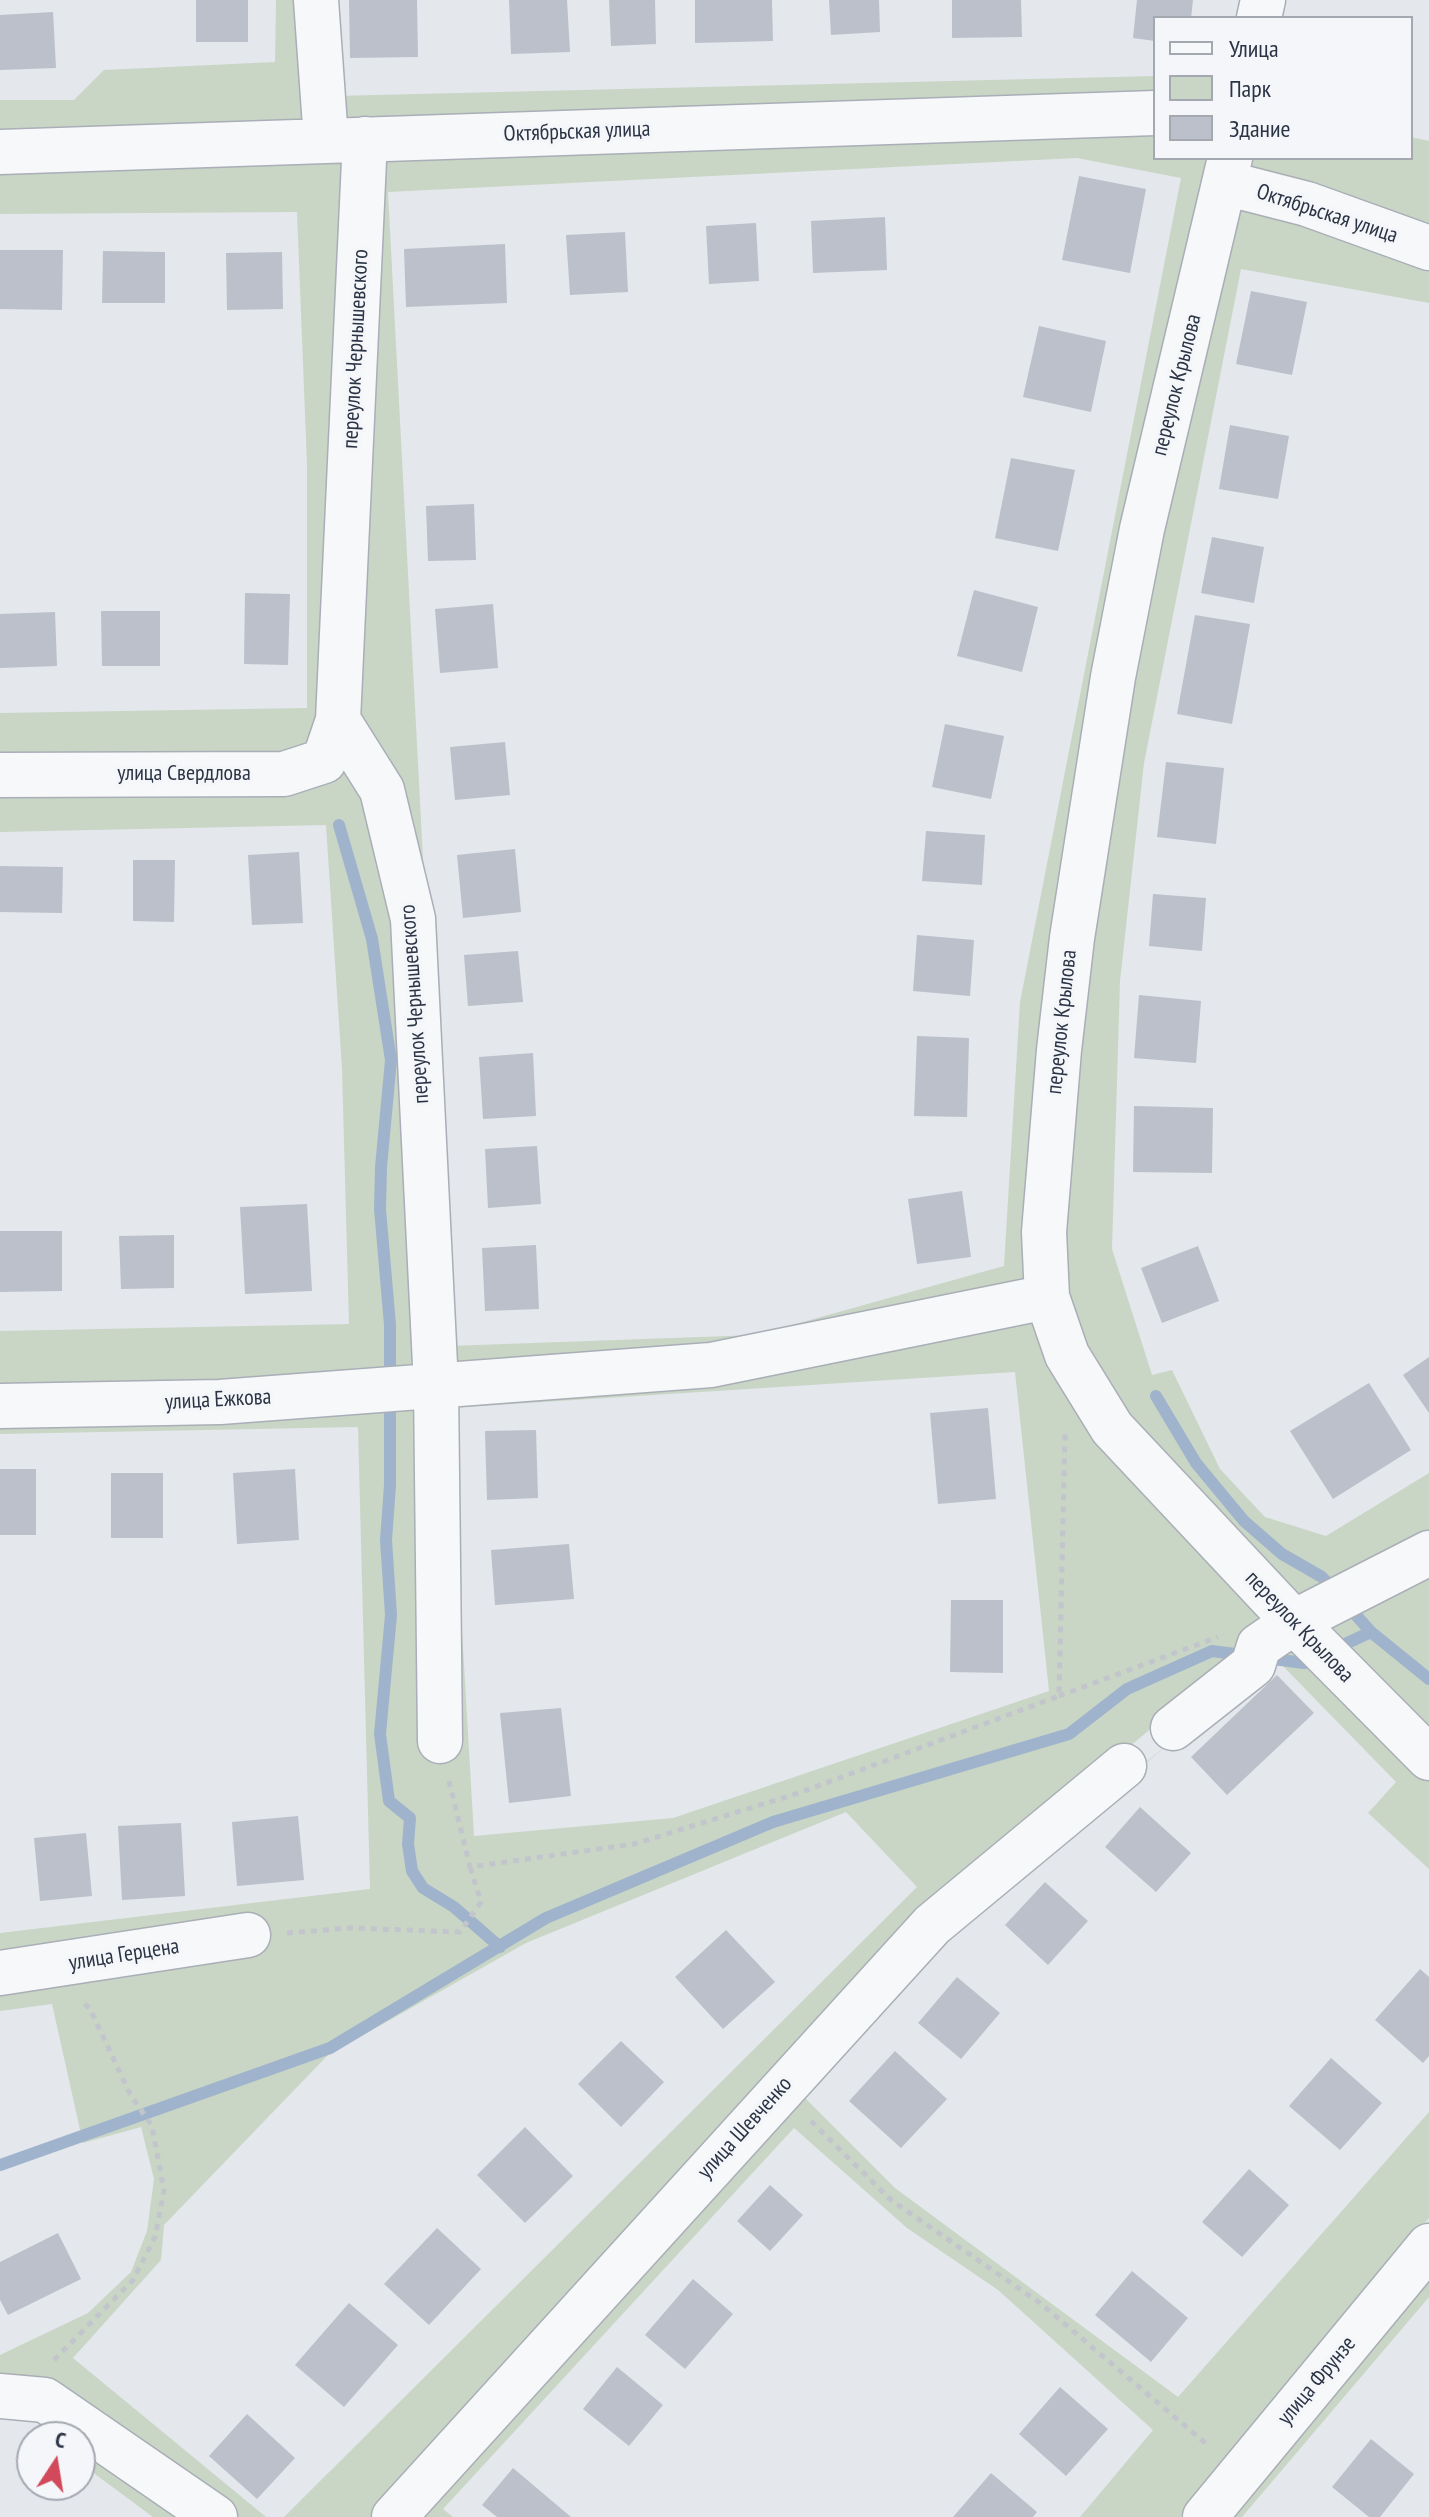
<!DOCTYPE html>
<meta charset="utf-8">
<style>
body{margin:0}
#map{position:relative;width:1429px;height:2517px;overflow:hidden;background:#e4e7ec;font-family:"PT Sans Narrow",sans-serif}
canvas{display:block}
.legend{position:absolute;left:1153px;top:16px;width:260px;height:144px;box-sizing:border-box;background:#f4f6f9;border:2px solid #a4a8b1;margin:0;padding:10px 14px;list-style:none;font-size:24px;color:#2b3445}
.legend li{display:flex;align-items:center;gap:16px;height:40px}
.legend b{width:40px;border:2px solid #a4a8b1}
.north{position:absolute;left:16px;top:2421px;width:80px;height:80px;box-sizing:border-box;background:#f4f6f9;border:2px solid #a4a8b1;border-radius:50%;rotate:12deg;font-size:22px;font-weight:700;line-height:32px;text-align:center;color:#2b3445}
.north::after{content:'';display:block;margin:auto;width:28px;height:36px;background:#d1495b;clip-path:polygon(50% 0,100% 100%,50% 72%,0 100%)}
</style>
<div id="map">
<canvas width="1429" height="2517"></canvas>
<ul class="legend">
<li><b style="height:10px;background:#f7f8fa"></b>Улица</li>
<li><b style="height:22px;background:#c9d6c5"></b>Парк</li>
<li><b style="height:22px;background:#bbc0ca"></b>Здание</li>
</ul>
<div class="north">С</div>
</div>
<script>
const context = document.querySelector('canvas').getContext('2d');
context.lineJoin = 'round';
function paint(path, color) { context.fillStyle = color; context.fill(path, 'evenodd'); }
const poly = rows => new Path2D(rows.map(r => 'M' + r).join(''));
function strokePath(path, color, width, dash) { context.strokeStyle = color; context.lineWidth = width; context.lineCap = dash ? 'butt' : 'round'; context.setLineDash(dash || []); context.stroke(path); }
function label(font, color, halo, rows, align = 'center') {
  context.font = font + ' "PT Sans Narrow",sans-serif'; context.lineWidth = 7; context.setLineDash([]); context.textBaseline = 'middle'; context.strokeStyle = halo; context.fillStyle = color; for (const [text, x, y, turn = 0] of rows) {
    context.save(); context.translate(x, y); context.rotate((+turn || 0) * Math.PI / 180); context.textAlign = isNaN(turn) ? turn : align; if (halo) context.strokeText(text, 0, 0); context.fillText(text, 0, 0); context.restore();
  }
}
const green = poly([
 [276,0,308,0,314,128,0,141,0,100,74,100,104,70,275,62],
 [1155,76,1155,96,333,124,335,96],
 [1155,126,1155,158,1215,158,1032,1290,709,1355,447,1373,449,1346,756,1335,1004,1266,1020,1002,1181,178,1077,158,388,192,426,916,347,717,375,152],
 [1411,137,1429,141,1429,238,1245,166,1246,158,1411,158],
 [353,150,314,749,285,762,0,762,0,713,307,708,307,465,297,212,0,214,0,162],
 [1259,201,1429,258,1429,303,1241,269,1144,763,1120,981,1112,1249,1152,1375,1172,1370,1220,1469,1265,1517,1326,1536,1429,1473,1429,1539,1308,1594,1284,1591,1124,1421,1080,1352,1056,1228,1126,680,1235,209],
 [340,743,371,792,401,921,423,1380,0,1396,0,1331,349,1324,342,1069,326,825,0,832,0,784,288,783],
 [1033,1311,1268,1614,1262,1636,930,1913,379,2517,284,2517,917,1887,846,1812,526,1943,328,2055,164,2225,161,2260,73,2358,266,2517,232,2517,0,2380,0,2355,88,2313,131,2272,147,2231,154,2179,141,2127,83,2143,52,2004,0,2011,0,1933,370,1889,358,1427,0,1434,0,1415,426,1396,450,1425,474,1836,673,1818,1049,1691,1015,1372,449,1408,448,1393],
 [1429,1564,1429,1738,1328,1638,1333,1620],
 [1296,1641,1429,1776,1429,1869,1368,1813,1396,1782,1280,1663,1261,1663],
 [1167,1745,979,1909,804,2097,895,2188,1178,2397,1429,2112,1429,2218,1181,2517,1080,2517,1153,2430,998,2290,907,2228,794,2128,443,2509,453,2517,423,2517,943,1929],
 [1429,2268,1429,2297,1242,2517,1225,2517],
 [80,2443,198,2517,153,2517,80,2463]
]);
const stream = poly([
 [339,825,372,939,391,1060,381,1167,380,1209,390,1325,390,1485,386,1540,391,1615,380,1734,389,1801,410,1818,408,1844,412,1871,423,1888,454,1907,500,1947],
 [1156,1396,1196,1463,1244,1521,1282,1554,1322,1577,1335,1591],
 [1347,1605,1371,1632],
 [0,2165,330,2048,546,1918,773,1822,1069,1734,1127,1689,1212,1651,1304,1663,1371,1632,1429,1679]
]);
const building = poly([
 [196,0,248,0,248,42,196,42],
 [349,0,417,0,418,57,350,58],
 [509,0,567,0,570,52,511,54],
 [609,0,655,0,656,44,611,46],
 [695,0,772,0,773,41,695,43],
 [829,0,879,0,880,32,831,35],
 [952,0,1021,0,1022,37,952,38],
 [1137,0,1193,0,1191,18,1155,18,1155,41,1133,38],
 [53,12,56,68,0,70,0,15],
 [1079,176,1146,189,1130,273,1062,260],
 [885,217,887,270,813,273,811,221],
 [756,223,759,281,709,284,706,226],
 [625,232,628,292,570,295,566,235],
 [505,244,507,303,406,307,404,249],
 [0,250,63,250,62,310,0,309],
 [103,251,165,252,165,303,102,303],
 [282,252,283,309,227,310,226,253],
 [1251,291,1307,302,1292,375,1236,364],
 [1039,326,1106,341,1091,412,1023,397],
 [1230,425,1289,436,1278,499,1219,489],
 [1011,458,1075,470,1058,551,995,538],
 [474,504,476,560,428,561,426,506],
 [1212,537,1264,547,1254,603,1201,593],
 [974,590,1038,607,1022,672,957,656],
 [245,593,290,594,288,665,244,664],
 [493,604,498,668,440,673,435,609],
 [101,611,160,611,160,666,102,666],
 [55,612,57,666,0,668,0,614],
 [1195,615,1250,624,1232,724,1177,714],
 [945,724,1004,736,991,799,932,787],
 [505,742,510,795,455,800,450,747],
 [1166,762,1224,768,1216,844,1157,837],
 [926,831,985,835,982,885,922,881],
 [515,849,521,912,463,918,457,855],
 [299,852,303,923,252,925,248,855],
 [133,860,175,860,174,922,133,921],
 [0,866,63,867,62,913,0,912],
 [1153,894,1206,898,1202,951,1149,946],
 [917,935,974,940,970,996,913,991],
 [518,951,523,1002,468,1006,464,955],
 [1139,995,1201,1001,1196,1063,1134,1058],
 [917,1036,969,1038,967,1117,914,1116],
 [533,1053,536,1116,483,1119,479,1057],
 [1134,1106,1213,1108,1212,1173,1133,1172],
 [537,1146,541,1204,488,1208,485,1149],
 [962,1191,971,1257,917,1264,908,1199],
 [307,1204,312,1291,245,1294,240,1207],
 [0,1231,62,1231,62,1291,0,1292],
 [174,1235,174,1288,121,1289,119,1236],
 [536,1245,539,1309,485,1311,482,1248],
 [1198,1246,1219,1301,1162,1323,1141,1268],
 [1429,1357,1429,1413,1403,1375],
 [1369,1383,1411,1450,1333,1499,1290,1431],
 [988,1408,996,1499,938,1504,930,1413],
 [536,1430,538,1498,487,1500,485,1431],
 [0,1469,36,1469,36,1535,0,1535],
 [295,1469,299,1540,237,1544,233,1473],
 [111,1473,163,1473,163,1538,111,1538],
 [569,1544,574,1599,495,1605,491,1550],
 [951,1600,1003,1600,1003,1673,950,1672],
 [1277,1675,1314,1713,1227,1795,1191,1757],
 [561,1708,571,1796,509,1803,500,1713],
 [1140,1807,1191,1853,1156,1892,1105,1847],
 [298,1816,304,1880,237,1886,232,1822],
 [181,1823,185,1896,122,1900,118,1826],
 [86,1833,92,1896,40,1901,34,1838],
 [1045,1882,1088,1921,1048,1965,1005,1925],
 [726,1930,775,1982,723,2029,675,1977],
 [1420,1969,1429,1977,1429,2056,1423,2063,1375,2020],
 [957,1977,1000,2013,961,2059,918,2023],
 [621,2041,664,2082,621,2127,578,2084],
 [895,2051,947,2099,901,2148,849,2101],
 [1331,2058,1382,2103,1340,2150,1289,2106],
 [525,2127,573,2176,525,2223,477,2175],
 [1249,2169,1289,2205,1242,2257,1202,2222],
 [770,2185,803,2215,770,2251,737,2221],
 [437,2228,481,2269,429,2325,384,2284],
 [58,2233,81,2279,8,2315,0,2300,0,2262],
 [1132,2271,1188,2318,1151,2362,1095,2315],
 [693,2279,733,2314,685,2369,645,2335],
 [349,2303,398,2345,344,2407,295,2365],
 [617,2367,663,2405,629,2446,583,2409],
 [1060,2387,1108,2429,1066,2476,1019,2434],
 [247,2414,295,2458,257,2499,209,2456],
 [1371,2439,1414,2474,1380,2517,1369,2517,1332,2487],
 [513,2468,571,2517,497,2517,482,2505],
 [991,2473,1037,2512,1033,2517,953,2517]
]);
const path = poly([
 [1059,1696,1218,1637],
 [449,1781,470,1867,634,1844,799,1793,1059,1696,1065,1434],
 [287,1933,351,1928,460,1932,481,1902,470,1867],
 [811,2121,891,2200,1040,2303,1209,2446],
 [54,2360,133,2280,155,2237,164,2191,152,2126,130,2094,90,2009,84,2003]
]);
const minor = poly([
 [316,0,326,140],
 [1259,18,1263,0],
 [365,139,338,720,382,790,413,919,436,1385,440,1741],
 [0,152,1155,113],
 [1230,158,1142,529,1113,677,1072,938,1059,1050,1044,1232,1047,1297,1067,1355,1112,1428,1294,1622,1429,1758],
 [1225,183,1307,204,1429,248],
 [0,775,284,774,324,761,338,720],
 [0,1406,220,1402,711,1365,1047,1297],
 [1173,1728,1253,1665,1259,1646,1294,1622,1429,1553],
 [0,1973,248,1935],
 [0,2396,45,2400,215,2517],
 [394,2517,932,1925,1124,1766],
 [1205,2517,1429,2246]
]);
const streetNames = [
 ["Октябрьская улица",577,132,-2],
 ["Октябрьская улица",1327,214,18],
 ["переулок Чернышевского",356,349,-87],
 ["переулок Крылова",1177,385,-76],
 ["улица Свердлова",184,774],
 ["переулок Чернышевского",415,1004,-94],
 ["переулок Крылова",1062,1022,-84],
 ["улица Ежкова",218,1400,-3],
 ["переулок Крылова",1299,1627,46],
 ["улица Герцена",124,1955,-9],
 ["улица Шевченко",745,2128,-48],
 ["улица Фрунзе",1317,2381,-50]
];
paint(green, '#c9d6c5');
strokePath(stream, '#9fb4cc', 12);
paint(building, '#bbc0ca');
strokePath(minor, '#a9aeb7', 47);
strokePath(path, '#c2c5cb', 5, [6, 6]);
strokePath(minor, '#f7f8fa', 44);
label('22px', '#2b3445', '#f4f6f9', streetNames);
</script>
